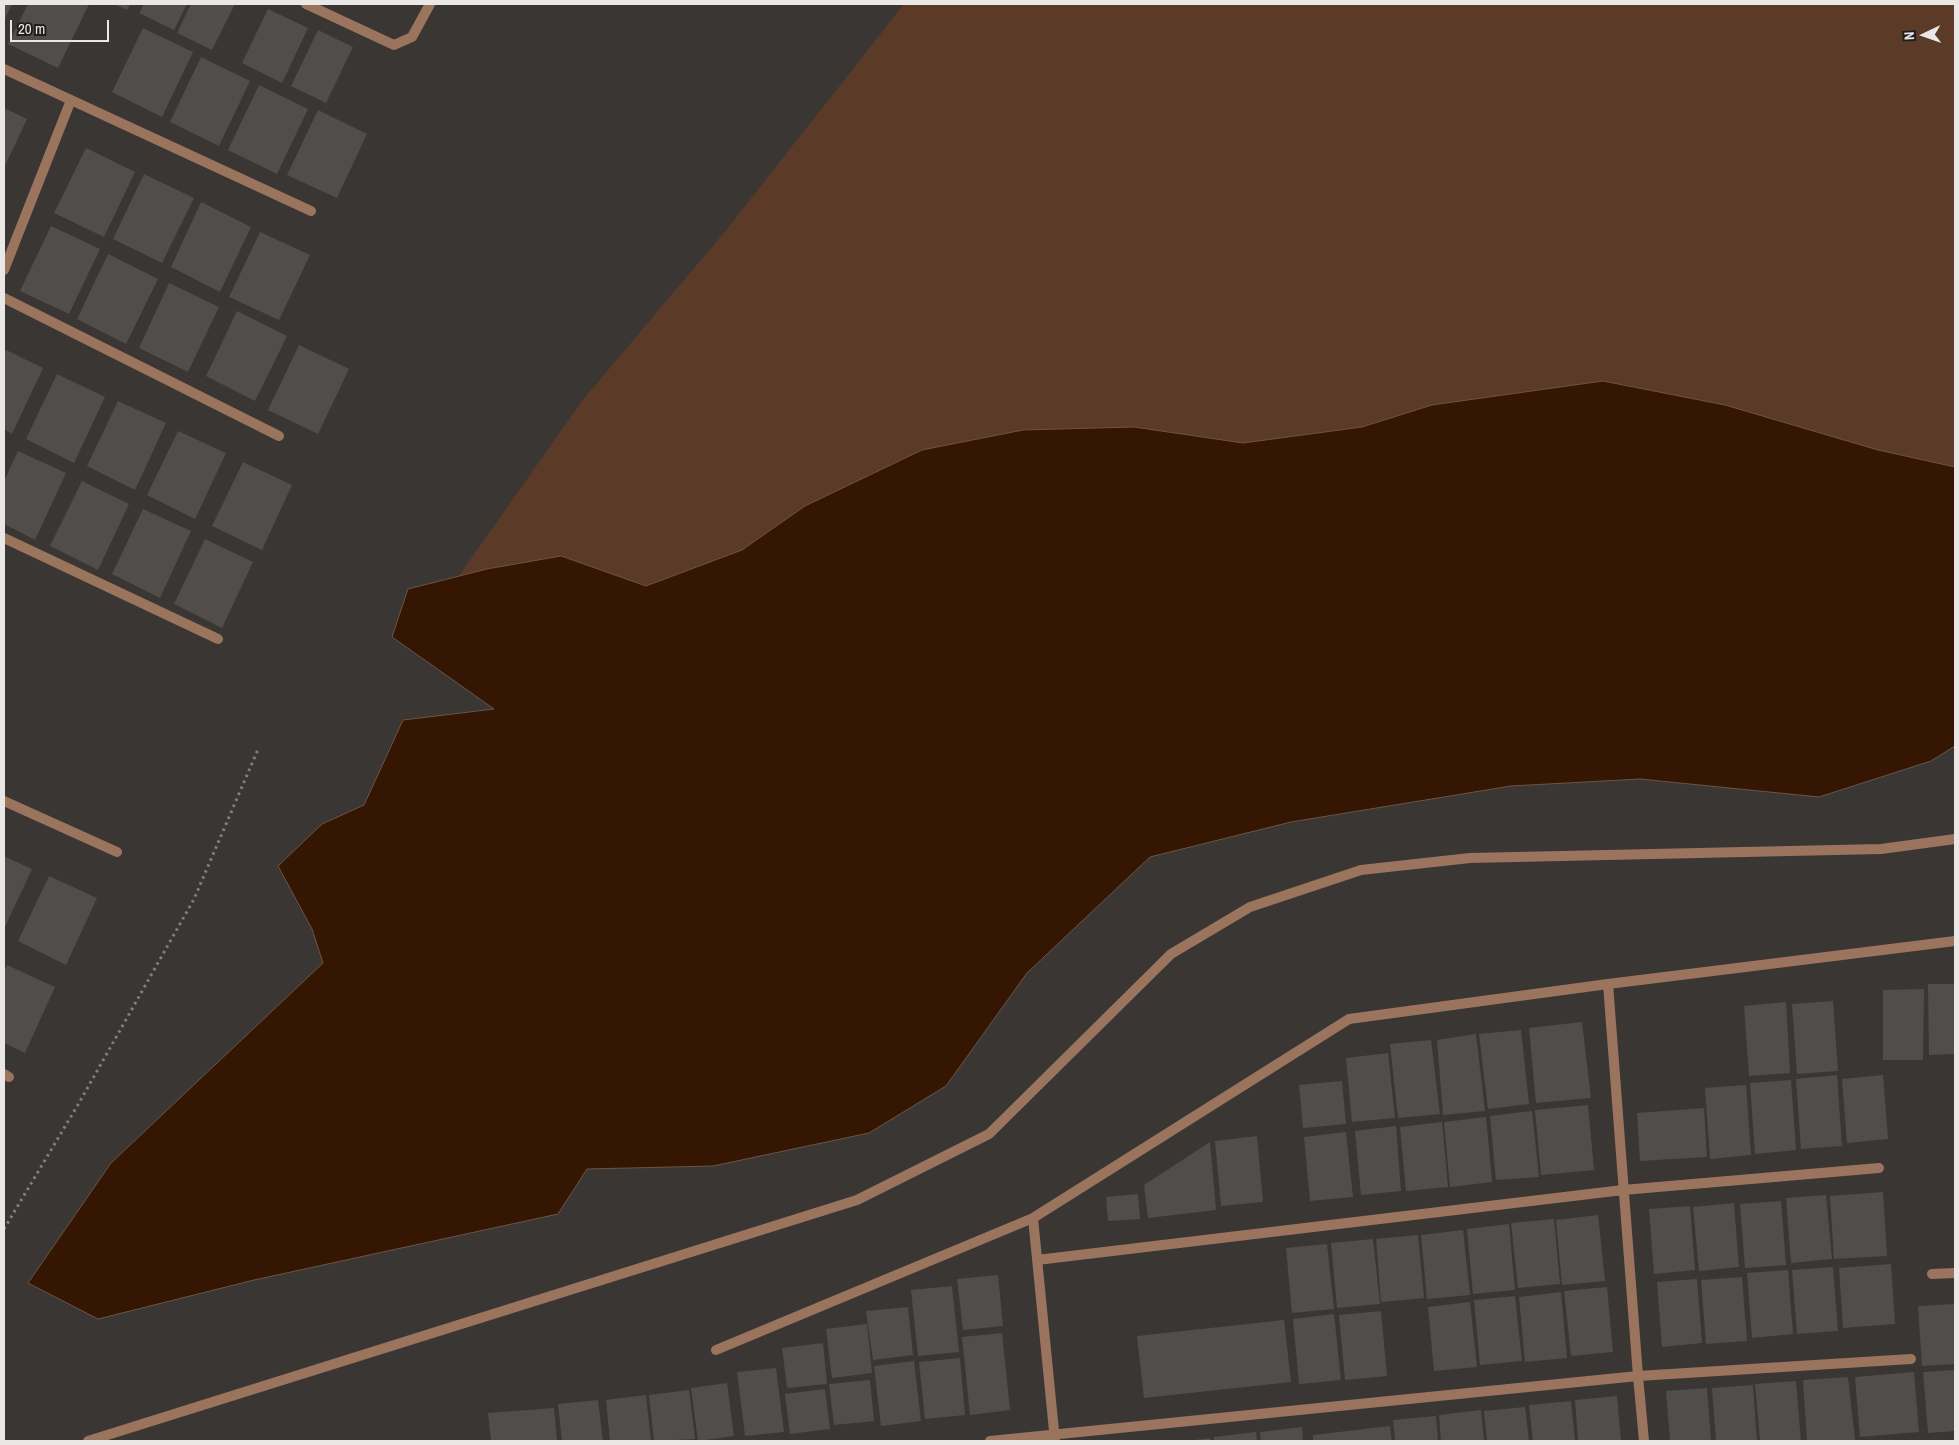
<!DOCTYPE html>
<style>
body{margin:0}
#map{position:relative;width:1959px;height:1445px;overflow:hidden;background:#3a3634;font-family:"Archivo Narrow",sans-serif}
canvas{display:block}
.frame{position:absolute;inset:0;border:5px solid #eae8e6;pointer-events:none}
.north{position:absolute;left:1899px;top:10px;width:50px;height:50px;-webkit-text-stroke:4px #1f1e1d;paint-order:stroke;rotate:267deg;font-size:14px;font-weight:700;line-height:20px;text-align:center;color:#eae8e6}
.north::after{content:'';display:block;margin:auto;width:18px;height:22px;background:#eae8e6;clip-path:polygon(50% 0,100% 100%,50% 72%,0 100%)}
.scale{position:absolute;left:10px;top:20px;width:99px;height:22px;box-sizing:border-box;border:2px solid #eae8e6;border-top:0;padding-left:6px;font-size:15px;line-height:18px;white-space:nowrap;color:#eae8e6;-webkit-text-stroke:4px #1f1e1d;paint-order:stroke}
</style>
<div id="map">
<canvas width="1959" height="1445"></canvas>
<div class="frame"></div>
<div class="north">N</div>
<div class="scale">20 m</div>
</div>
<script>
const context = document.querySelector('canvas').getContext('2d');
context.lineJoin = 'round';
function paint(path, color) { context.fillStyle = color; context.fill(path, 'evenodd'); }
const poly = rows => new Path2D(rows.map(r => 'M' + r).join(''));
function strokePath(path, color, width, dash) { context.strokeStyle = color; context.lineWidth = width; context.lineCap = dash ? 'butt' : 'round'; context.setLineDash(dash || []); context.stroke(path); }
const green = poly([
 [904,4,1955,4,1955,467,1878,450,1603,381,1432,405,1362,427,1243,443,1134,427,1023,430,922,450,805,506,742,550,645,586,561,556,487,569,458,577,582,401,727,229]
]);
const water = poly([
 [1603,381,1725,405,1878,450,1955,467,1955,746,1931,761,1819,797,1640,779,1511,786,1291,822,1150,857,1027,973,946,1086,869,1133,713,1166,587,1169,558,1214,254,1280,98,1319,28,1283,111,1163,323,963,312,929,278,866,322,824,364,805,403,720,494,709,392,637,408,589,487,569,561,556,646,586,742,550,805,506,922,450,1023,430,1134,427,1243,443,1362,427,1432,405,1603,381]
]);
const building = poly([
 [4,4,12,4,4,21],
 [28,4,89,4,58,68,8,44],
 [114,4,130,4,127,10],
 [144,4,187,4,174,30,139,13],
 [191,4,235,4,212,50,177,33],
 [268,9,308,28,282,83,242,63],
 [143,28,193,52,162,117,112,92],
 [318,30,353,47,326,103,291,86],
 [201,57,250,81,219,146,170,122],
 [259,85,308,109,277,174,228,150],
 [4,108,27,119,4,168],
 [318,110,367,134,337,198,287,175],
 [86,148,135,172,104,237,54,213],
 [144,174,194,198,162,263,113,239],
 [201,202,251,227,220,292,171,267],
 [51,226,100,249,69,314,20,291],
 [260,232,310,255,279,320,229,297],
 [108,254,158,279,126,344,77,319],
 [169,283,219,307,188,372,139,348],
 [237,311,287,336,255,401,206,376],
 [299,345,349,369,318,434,268,410],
 [4,349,43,368,12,434,4,429],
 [57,374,105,397,74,463,26,439],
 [118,401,166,423,135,490,87,466],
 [178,431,226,453,195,519,147,495],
 [18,451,66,473,35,540,4,524,4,481],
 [243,462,292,485,262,550,212,526],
 [82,481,129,504,98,570,50,546],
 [143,509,191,531,160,598,112,574],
 [205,539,253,562,222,628,174,604],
 [4,856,32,869,4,929],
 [49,876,97,898,66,965,18,941],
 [7,965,55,987,25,1053,4,1043,4,972],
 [1928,984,1955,984,1955,1054,1929,1055],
 [1924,989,1923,1060,1883,1060,1883,990],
 [1833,1001,1838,1071,1797,1074,1792,1004],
 [1786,1002,1790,1073,1749,1076,1744,1006],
 [1582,1022,1591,1098,1536,1103,1529,1028],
 [1521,1030,1529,1104,1488,1109,1479,1034],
 [1476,1034,1485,1111,1443,1115,1437,1040],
 [1431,1040,1440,1114,1398,1118,1390,1044],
 [1388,1053,1395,1118,1352,1122,1346,1058],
 [1837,1075,1842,1146,1801,1149,1796,1079],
 [1883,1075,1888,1139,1847,1143,1842,1079],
 [1791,1080,1796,1150,1755,1154,1750,1083],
 [1342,1081,1346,1124,1303,1128,1299,1085],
 [1746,1085,1751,1155,1710,1159,1705,1088],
 [1588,1105,1594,1170,1541,1175,1535,1110],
 [1704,1108,1707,1157,1640,1161,1637,1113],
 [1532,1111,1539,1177,1496,1180,1490,1116],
 [1486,1117,1492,1182,1450,1187,1444,1122],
 [1442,1122,1448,1187,1406,1191,1400,1127],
 [1396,1126,1401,1191,1361,1195,1355,1131],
 [1346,1132,1353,1197,1310,1201,1304,1137],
 [1257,1136,1263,1202,1221,1206,1215,1141],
 [1210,1142,1216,1210,1148,1218,1144,1185],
 [1883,1192,1887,1256,1834,1259,1830,1196],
 [1138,1194,1140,1219,1108,1221,1106,1197],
 [1826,1195,1832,1259,1791,1263,1786,1198],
 [1781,1201,1786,1265,1745,1268,1740,1204],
 [1734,1203,1739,1267,1699,1271,1693,1207],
 [1690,1206,1695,1270,1654,1274,1649,1209],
 [1598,1215,1605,1281,1562,1285,1556,1220],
 [1554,1219,1560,1284,1518,1288,1511,1223],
 [1509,1224,1515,1290,1473,1294,1467,1229],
 [1463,1230,1470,1295,1427,1299,1421,1235],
 [1418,1235,1424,1298,1381,1302,1376,1239],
 [1373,1239,1380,1304,1337,1308,1331,1243],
 [1327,1244,1334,1309,1292,1313,1286,1248],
 [1891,1264,1895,1324,1843,1328,1839,1268],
 [1833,1267,1838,1331,1797,1334,1792,1270],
 [1788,1270,1793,1334,1752,1338,1747,1273],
 [998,1275,1003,1326,963,1330,957,1279],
 [1742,1277,1747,1341,1706,1344,1701,1280],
 [1697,1279,1702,1343,1662,1347,1657,1282],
 [952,1286,959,1352,918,1356,911,1290],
 [1607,1287,1613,1352,1571,1356,1564,1291],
 [1561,1292,1567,1358,1525,1362,1519,1297],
 [1515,1296,1522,1361,1480,1365,1474,1300],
 [1470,1302,1477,1367,1434,1371,1428,1307],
 [1955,1304,1955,1364,1922,1366,1918,1306],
 [908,1307,913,1355,873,1360,866,1311],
 [1381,1311,1387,1376,1345,1380,1339,1315],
 [1334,1314,1341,1380,1299,1384,1293,1319],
 [1284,1320,1291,1382,1144,1398,1137,1336],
 [867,1324,872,1373,832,1378,826,1329],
 [1002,1333,1010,1410,970,1415,962,1337],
 [823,1343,827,1384,787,1388,782,1348],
 [960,1358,965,1415,925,1419,919,1362],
 [914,1361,921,1421,881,1426,874,1366],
 [776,1368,784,1432,745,1436,737,1372],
 [1955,1370,1955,1431,1928,1433,1923,1372],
 [1914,1372,1919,1432,1860,1437,1855,1377],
 [1848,1377,1855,1440,1807,1441,1803,1380],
 [870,1380,874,1421,834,1425,829,1384],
 [1796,1381,1801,1441,1760,1441,1755,1384],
 [727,1383,734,1436,698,1441,691,1388],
 [1753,1385,1757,1441,1716,1441,1712,1388],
 [1707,1388,1711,1441,1670,1441,1666,1391],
 [825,1389,830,1429,790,1434,785,1394],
 [689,1390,695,1439,654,1441,649,1395],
 [646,1395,651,1441,610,1441,606,1400],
 [1617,1396,1621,1441,1578,1441,1575,1400],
 [598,1400,603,1441,562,1441,558,1404],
 [1571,1401,1575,1441,1533,1441,1529,1405],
 [1525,1407,1529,1441,1487,1441,1484,1411],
 [554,1408,557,1441,491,1441,488,1413],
 [1481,1410,1484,1441,1441,1441,1439,1415],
 [1436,1416,1438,1441,1395,1441,1393,1420],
 [1390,1426,1392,1441,1313,1441,1313,1435],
 [1302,1427,1303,1441,1261,1441,1260,1432],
 [1256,1432,1257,1441,1214,1441,1214,1437],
 [1210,1438,1211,1441,1195,1441,1195,1440]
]);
const path = poly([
 [4,1229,79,1103,194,899,259,747]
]);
const street = poly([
 [306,4,394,45,412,37,430,4],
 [4,69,311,211],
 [4,270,71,100],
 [4,298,279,436],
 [4,538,218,639],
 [4,801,117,852],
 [4,1074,9,1077],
 [1033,1218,1055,1441],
 [1037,1260,1623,1190,1879,1168],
 [1932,1274,1955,1273],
 [716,1350,1033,1218,1349,1019,1608,984,1955,941],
 [88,1441,857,1200,989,1134,1171,954,1250,907,1361,870,1470,858,1881,849,1955,839],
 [990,1441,1638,1376,1608,984],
 [1644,1441,1638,1376,1911,1359]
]);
paint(green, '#5b3b28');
paint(water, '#341603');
strokePath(water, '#6b5547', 1);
paint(building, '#514d4b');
strokePath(path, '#827f7d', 3, [2.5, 4]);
strokePath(street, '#9b745e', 10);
</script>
